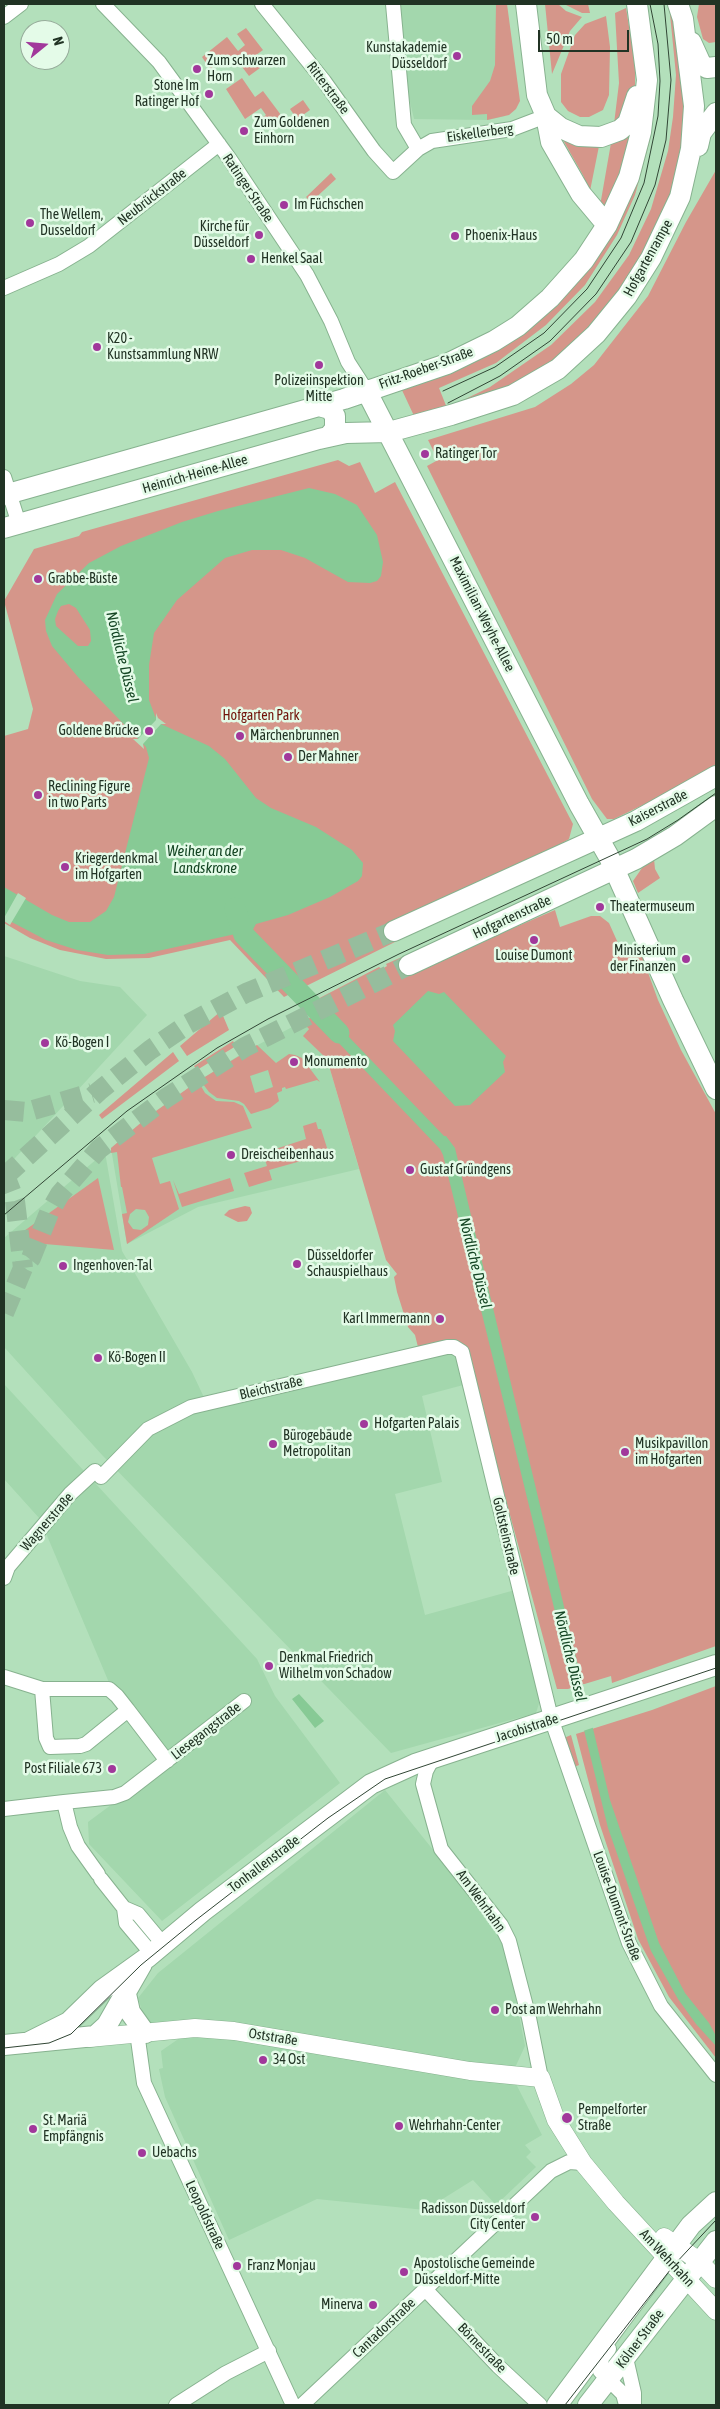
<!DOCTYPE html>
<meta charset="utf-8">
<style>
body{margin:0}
#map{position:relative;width:720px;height:2409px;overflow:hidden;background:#b3e0bb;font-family:"Asap Condensed",sans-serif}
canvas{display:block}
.frame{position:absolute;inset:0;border:5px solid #213324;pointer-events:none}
.north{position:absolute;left:20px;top:20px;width:50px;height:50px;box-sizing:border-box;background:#e4fbe8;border:1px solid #96ab9a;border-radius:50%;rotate:73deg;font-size:14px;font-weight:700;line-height:20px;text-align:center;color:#213324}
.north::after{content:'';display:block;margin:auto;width:18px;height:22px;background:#a1389b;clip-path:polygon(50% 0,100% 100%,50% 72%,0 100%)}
.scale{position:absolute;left:538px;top:30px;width:91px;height:22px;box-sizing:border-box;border:2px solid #213324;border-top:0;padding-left:6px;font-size:15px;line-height:18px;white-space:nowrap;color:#213324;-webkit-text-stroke:4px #e4fbe8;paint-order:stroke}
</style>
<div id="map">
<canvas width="720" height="2409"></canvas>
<div class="frame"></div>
<div class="north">N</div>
<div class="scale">50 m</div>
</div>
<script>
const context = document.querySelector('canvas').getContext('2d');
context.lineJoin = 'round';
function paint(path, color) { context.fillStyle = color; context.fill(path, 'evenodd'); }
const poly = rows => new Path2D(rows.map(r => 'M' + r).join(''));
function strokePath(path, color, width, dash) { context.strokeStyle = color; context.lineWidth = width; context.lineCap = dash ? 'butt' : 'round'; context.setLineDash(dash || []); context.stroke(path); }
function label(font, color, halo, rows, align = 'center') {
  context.font = font + ' "Asap Condensed",sans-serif'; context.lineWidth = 5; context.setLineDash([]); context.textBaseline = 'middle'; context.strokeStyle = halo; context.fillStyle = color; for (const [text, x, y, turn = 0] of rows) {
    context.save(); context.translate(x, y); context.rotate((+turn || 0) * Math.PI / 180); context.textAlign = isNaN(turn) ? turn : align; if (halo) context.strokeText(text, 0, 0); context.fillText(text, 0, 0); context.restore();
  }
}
const built = poly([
 [400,4,506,4,505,116,488,120,414,119,403,72],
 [4,956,80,981,120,987,147,1015,4,1170],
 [302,1022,309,1029,304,1036,327,1059,359,1169,198,1207,127,1244,111,1148,149,1116,200,1080,246,1051],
 [105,1152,122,1251,192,1372,209,1408,457,1351,467,1384,422,1396,442,1482,395,1494,425,1615,515,1590,541,1697,536,1713,391,1753,103,1456,4,1347,4,1238],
 [4,1384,257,1659,275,1696,340,1783,162,1921,89,1844,88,1822,173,1759,110,1685,40,1519,4,1479],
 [385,1790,495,1927,508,1958,525,2046,513,2072,147,2027,138,1998,158,1973],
 [187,2033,515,2082,542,2135,525,2145,531,2152,526,2157,536,2167,496,2205,473,2180,425,2210,317,2199,229,2240,165,2097,159,2069,163,2068,161,2051]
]);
const green = poly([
 [496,4,507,4,520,101,516,109,509,115,487,120,487,114,472,115,472,106,490,81,495,65],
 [545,4,558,4,566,11,582,17,570,31,552,74],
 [564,4,588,4,590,13,582,13],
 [669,4,671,4,689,89,682,170,630,281,574,348,522,385,415,418,401,388,468,364,615,226,651,34,654,98,650,140,635,195,617,235,585,285,546,325,496,363,439,388,447,408,490,387,551,345,595,302,629,255,651,209,668,151,673,117,676,75],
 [699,4,716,4,716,42,709,43,703,39,697,17],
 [626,8,635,64,635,89,632,103,614,124,619,83,615,13],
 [606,16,610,47,609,95,603,110,589,117,580,117,568,111,561,102,561,74,575,35,585,24],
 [246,28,263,50,252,58,260,68,249,76,233,55,210,69,202,57,227,37,238,51,245,45,237,34],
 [242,78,255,97,263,91,281,115,268,126,262,118,266,115,261,108,245,119,226,89],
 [303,100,310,110,297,119,290,109],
 [631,131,627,160,605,213,600,206,611,143],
 [563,140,599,146,589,196,573,174,584,177],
 [716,170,716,764,680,787,614,819,607,819,592,799,427,466,438,460,428,440,535,407,571,384,594,365,648,296,686,222],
 [331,173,336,179,311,202,306,197],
 [338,460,349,466,360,462,375,493,395,482,573,824,569,839,558,846,391,921,399,940,284,997,230,940,149,958,106,959,60,950,30,938,4,923,4,736,28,729,33,709,4,601,34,549,79,536,82,532],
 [654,859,655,869,660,878,638,893,633,881,642,868],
 [555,910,560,927,591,916,600,916,609,923,622,952,638,945,658,1000,681,1050,716,1114,716,1646,612,1683,611,1676,568,1689,557,1689,466,1352,418,1347,415,1335,408,1327,397,1292,394,1277,397,1274,386,1260,327,1059,303,1036,309,1029,302,1022,319,1013,310,1003,379,967,382,969,387,966,386,964,404,956,412,975,451,955],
 [221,1011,229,1030,187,1056,180,1046],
 [233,1041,236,1046,197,1070,194,1066],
 [257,1045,276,1063,289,1054,295,1055,302,1058,320,1082,317,1080,286,1089,285,1087,282,1088,282,1091,277,1093,279,1101,270,1108,251,1114,244,1104,239,1101,217,1098,209,1092,200,1080],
 [268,1070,273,1087,255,1093,250,1076],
 [173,1052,179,1061,102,1119,99,1115],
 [198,1081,205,1093,216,1101,234,1102,243,1106,252,1128,152,1158,160,1184,170,1181,179,1209,127,1244,122,1214,127,1213,122,1187,121,1187,117,1152,111,1153,111,1148,149,1116],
 [136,1209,145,1210,149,1217,148,1225,141,1230,133,1229,128,1222,130,1214],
 [316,1122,318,1129,321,1129,328,1151,326,1154,269,1170,272,1180,249,1187,244,1173,267,1166,263,1153,306,1139,303,1126],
 [98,1178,114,1250,10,1241],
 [230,1178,234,1191,182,1207,173,1180,179,1194],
 [245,1206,250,1207,252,1213,247,1221,238,1222,224,1215,229,1210],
 [716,1686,716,2058,669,1997,638,1939,600,1825,576,1734,652,1710],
 [571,1735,579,1765,574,1767,564,1738]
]);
const water = poly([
 [309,488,335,494,357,505,377,535,383,562,381,576,377,581,370,583,348,582,305,558,281,550,252,550,225,558,177,600,154,633,149,665,149,700,155,716,161,724,209,746,225,759,256,798,271,808,316,827,352,850,363,863,362,876,358,881,330,897,288,915,256,924,251,933,238,937,235,934,231,935,144,954,108,955,77,950,46,940,4,918,4,887,52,915,69,922,90,922,106,911,114,897,149,758,146,747,78,677,52,646,46,631,45,620,57,594,89,563,121,546,182,522,218,511],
 [69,604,76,608,90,630,91,641,88,646,78,646,56,626,55,619,58,611,61,606],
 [255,938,272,956,262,961,243,941],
 [278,962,303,989,293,994,267,967],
 [428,991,439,994,444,992,506,1056,503,1062,505,1072,470,1105,455,1106,393,1041,395,1031,393,1025],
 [324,1011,444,1136,446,1136,455,1148,610,1800,659,1943,685,1993,709,2023,716,2036,716,2046,696,2024,678,1999,651,1951,608,1828,443,1155,440,1149,313,1016],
 [299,1694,324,1721,315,1728,292,1699]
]);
const pier = poly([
 [156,713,158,718,166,724,161,724,143,744,144,749,133,739,138,739,156,720],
 [18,893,26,898,10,925,4,921,4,918],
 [584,1684,595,1727,580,1732,570,1689]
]);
const river = poly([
 [235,908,244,935,339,1033]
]);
const secondaryTunnel = poly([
 [4,1110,26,1112,92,1093],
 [4,1173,15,1201,23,1268],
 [4,1177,99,1091,150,1050,188,1024,246,993,394,931],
 [4,1313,23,1268,31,1258,49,1213,60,1194,99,1149,166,1098,245,1047,409,965]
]);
const minor = poly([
 [103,4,159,62,229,158,307,275,331,321,348,362,366,390],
 [262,4,324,81,374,151,393,172,418,149,432,141,512,129,546,116],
 [393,4,404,125,418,149],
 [4,17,21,4],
 [4,288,59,264,89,246,219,144],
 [4,477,19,524],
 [101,1477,148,1429,191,1407,447,1347,454,1347,462,1352,551,1718,629,1943,661,2006,716,2075],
 [4,1578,8,1567,70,1494,95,1471],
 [4,1677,42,1689,46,1738,50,1747,80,1746,86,1744,128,1710,167,1761],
 [42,1689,109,1689,117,1696,128,1710],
 [433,1758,426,1771,423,1784,441,1849,501,1925,509,1941,529,2018,541,2078],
 [64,1802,114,1797,125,1793,244,1701],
 [4,1809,64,1802,70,1827,78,1846,98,1874],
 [101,1879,124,1908,138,1914,163,1944],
 [124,1908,126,1923,152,1954],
 [136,2025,144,2083,293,2405],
 [426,2290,498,2366,540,2405],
 [609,2349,602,2358,600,2371,623,2394,626,2405],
 [626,2358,634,2393,634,2405],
 [176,2405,226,2373,269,2351],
 [302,2405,551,2171,569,2162,583,2163]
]);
const tertiary = poly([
 [89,2038,195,2028,234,2031,470,2071,541,2078],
 [541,2078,556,2120,583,2163,616,2203,716,2311],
 [664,2237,699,2261,716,2279]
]);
const secondary = poly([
 [526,4,537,95,546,116,551,142,581,194,607,225],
 [691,42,701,64,707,68,716,67],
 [546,116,561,128,579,136,601,137,620,130,628,123,637,96],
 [698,146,701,133,716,113],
 [366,390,579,804,609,857,673,1000,716,1089],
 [319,406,330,409,335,416,335,429,328,437],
 [4,495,344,399,447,364,494,341,518,326,550,298,584,260,607,225,629,177,641,132,647,80,637,4],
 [4,528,319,439,346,433,389,432,451,415,513,395,558,369,596,334,627,296,651,258,680,197,691,149,694,106,683,19,678,4],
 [394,931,636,821,716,776],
 [409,965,636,859,675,836,716,806],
 [126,1994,130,2012,145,2033],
 [27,2043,69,2022,102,1990,148,1957,203,1911,371,1784,415,1764,716,1665],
 [4,2045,95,2036,107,2025,142,1964],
 [557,2405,691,2225,716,2202],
 [588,2405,716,2241]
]);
const tram = poly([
 [443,391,495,367,544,333,587,289,621,238,644,183,658,116,660,81,658,44,650,4],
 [448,403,500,376,550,341,596,294,631,242,655,185,666,140,671,80,664,4],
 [4,1215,127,1111,217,1048,268,1019,399,954,647,839,678,820,716,793],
 [4,2048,49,2043,71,2034,141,1965,196,1920,328,1818,385,1779,716,1668],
 [565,2405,674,2265,716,2220]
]);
const markers = [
 [457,56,5,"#a1389b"],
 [197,69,5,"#a1389b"],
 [209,94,5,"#a1389b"],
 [244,131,5,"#a1389b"],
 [284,205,5,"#a1389b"],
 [30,223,5,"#a1389b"],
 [259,235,5,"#a1389b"],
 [455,236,5,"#a1389b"],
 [251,259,5,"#a1389b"],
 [97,347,5,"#a1389b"],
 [319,365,5,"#a1389b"],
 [425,454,5,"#a1389b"],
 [38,579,5,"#a1389b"],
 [149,731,5,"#a1389b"],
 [240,736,5,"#a1389b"],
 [288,757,5,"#a1389b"],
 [38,795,5,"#a1389b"],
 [65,867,5,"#a1389b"],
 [600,907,5,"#a1389b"],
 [534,940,5,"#a1389b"],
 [686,959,5,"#a1389b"],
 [45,1043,5,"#a1389b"],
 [294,1062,5,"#a1389b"],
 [231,1155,5,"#a1389b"],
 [410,1170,5,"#a1389b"],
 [297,1264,5,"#a1389b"],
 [63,1266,5,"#a1389b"],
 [440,1319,5,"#a1389b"],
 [98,1358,5,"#a1389b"],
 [364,1424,5,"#a1389b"],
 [273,1444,5,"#a1389b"],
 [625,1452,5,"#a1389b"],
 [269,1666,5,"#a1389b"],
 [112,1769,5,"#a1389b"],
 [495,2010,5,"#a1389b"],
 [263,2060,5,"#a1389b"],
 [567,2118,6,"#a1389b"],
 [399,2126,5,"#a1389b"],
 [33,2129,5,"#a1389b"],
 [142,2153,5,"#a1389b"],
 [535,2217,5,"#a1389b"],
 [237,2266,5,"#a1389b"],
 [404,2272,5,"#a1389b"],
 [373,2305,5,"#a1389b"]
];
const poiNames = [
 ["Kunstakademie",447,48,"right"],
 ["Düsseldorf",447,64,"right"],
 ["Zum schwarzen",207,61],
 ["Horn",207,77],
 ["Stone Im",199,86,"right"],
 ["Ratinger Hof",199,102,"right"],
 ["Zum Goldenen",254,123],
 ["Einhorn",254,139],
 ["Im Füchschen",294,205],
 ["The Wellem,",40,215],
 ["Dusseldorf",40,231],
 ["Kirche für",249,227,"right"],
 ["Düsseldorf",249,243,"right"],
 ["Phoenix-Haus",465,236],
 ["Henkel Saal",261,259],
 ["K20 -",107,339],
 ["Kunstsammlung NRW",107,355],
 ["Polizeiinspektion",319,381,"center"],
 ["Mitte",319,397,"center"],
 ["Ratinger Tor",435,454],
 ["Grabbe-Büste",48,579],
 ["Goldene Brücke",139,731,"right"],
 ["Märchenbrunnen",250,736],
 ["Der Mahner",298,757],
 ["Reclining Figure",48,787],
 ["in two Parts",48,803],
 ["Kriegerdenkmal",75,859],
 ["im Hofgarten",75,875],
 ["Theatermuseum",610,907],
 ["Ministerium",676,951,"right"],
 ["der Finanzen",676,967,"right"],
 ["Louise Dumont",534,956,"center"],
 ["Kö-Bogen I",55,1043],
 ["Monumento",304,1062],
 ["Dreischeibenhaus",241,1155],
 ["Gustaf Gründgens",420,1170],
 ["Düsseldorfer",307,1256],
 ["Schauspielhaus",307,1272],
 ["Ingenhoven-Tal",73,1266],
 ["Karl Immermann",430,1319,"right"],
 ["Kö-Bogen II",108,1358],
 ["Hofgarten Palais",374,1424],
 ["Bürogebäude",283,1436],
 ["Metropolitan",283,1452],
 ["Musikpavillon",635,1444],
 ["im Hofgarten",635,1460],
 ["Denkmal Friedrich",279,1658],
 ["Wilhelm von Schadow",279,1674],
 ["Post Filiale 673",102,1769,"right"],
 ["Post am Wehrhahn",505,2010],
 ["34 Ost",273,2060],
 ["Pempelforter",578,2110],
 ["Straße",578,2126],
 ["St. Mariä",43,2121],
 ["Empfängnis",43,2137],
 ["Wehrhahn-Center",409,2126],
 ["Uebachs",152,2153],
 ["Radisson Düsseldorf",525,2209,"right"],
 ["City Center",525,2225,"right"],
 ["Apostolische Gemeinde",414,2264],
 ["Düsseldorf-Mitte",414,2280],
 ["Franz Monjau",247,2266],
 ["Minerva",363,2305,"right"]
];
const streetNames = [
 ["Ritterstraße",328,88,53],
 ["Eiskellerberg",480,133,-8],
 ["Ratinger Straße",248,188,56],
 ["Neubrückstraße",152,197,-38],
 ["Hofgartenrampe",648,258,-61],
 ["Fritz-Roeber-Straße",426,368,-20],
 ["Heinrich-Heine-Allee",195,474,-16],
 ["Maximilian-Weyhe-Allee",482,614,63],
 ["Kaiserstraße",658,808,-27],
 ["Hofgartenstraße",512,917,-25],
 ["Bleichstraße",271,1388,-13],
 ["Wagnerstraße",47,1522,-49],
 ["Goltsteinstraße",506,1536,77],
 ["Jacobistraße",527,1728,-18],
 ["Liesegangstraße",206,1731,-38],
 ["Tonhallenstraße",264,1864,-37],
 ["Am Wehrhahn",481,1901,54],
 ["Louise-Dumont-Straße",617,1906,70],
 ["Oststraße",273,2037,9],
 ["Leopoldstraße",205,2215,65],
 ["Am Wehrhahn",667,2258,47],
 ["Cantadorstraße",384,2328,-43],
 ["Kölner Straße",640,2339,-53],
 ["Börnestraße",482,2348,46]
];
const parkNames = [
 ["Hofgarten Park",261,716]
];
const waterNames = [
 ["Nördliche Düssel",122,657,76],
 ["Weiher an der",205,851],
 ["Landskrone",205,868],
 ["Nördliche Düssel",475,1263,76],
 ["Nördliche Düssel",570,1656,76]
];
paint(built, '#a3d7ad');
paint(green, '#d5968a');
paint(water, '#87ca95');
paint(pier, '#b3e0bb');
strokePath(river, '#87ca95', 21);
strokePath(secondaryTunnel, '#96bd9d', 20, [20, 10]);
strokePath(minor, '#87b28f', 16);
strokePath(tertiary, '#87b28f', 19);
strokePath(secondary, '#87b28f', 22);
strokePath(minor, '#fff', 14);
strokePath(tertiary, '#fff', 18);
strokePath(secondary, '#fff', 20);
strokePath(tram, '#314635', 1);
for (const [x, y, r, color] of markers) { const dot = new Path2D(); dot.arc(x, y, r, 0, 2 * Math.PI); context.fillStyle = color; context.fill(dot); strokePath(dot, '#e4fbe8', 2); }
label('14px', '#213324', '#e4fbe8', poiNames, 'left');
label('14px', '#213324', '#e4fbe8', streetNames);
label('14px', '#711209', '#e4fbe8', parkNames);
label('italic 15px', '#144523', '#e4fbe8', waterNames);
</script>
